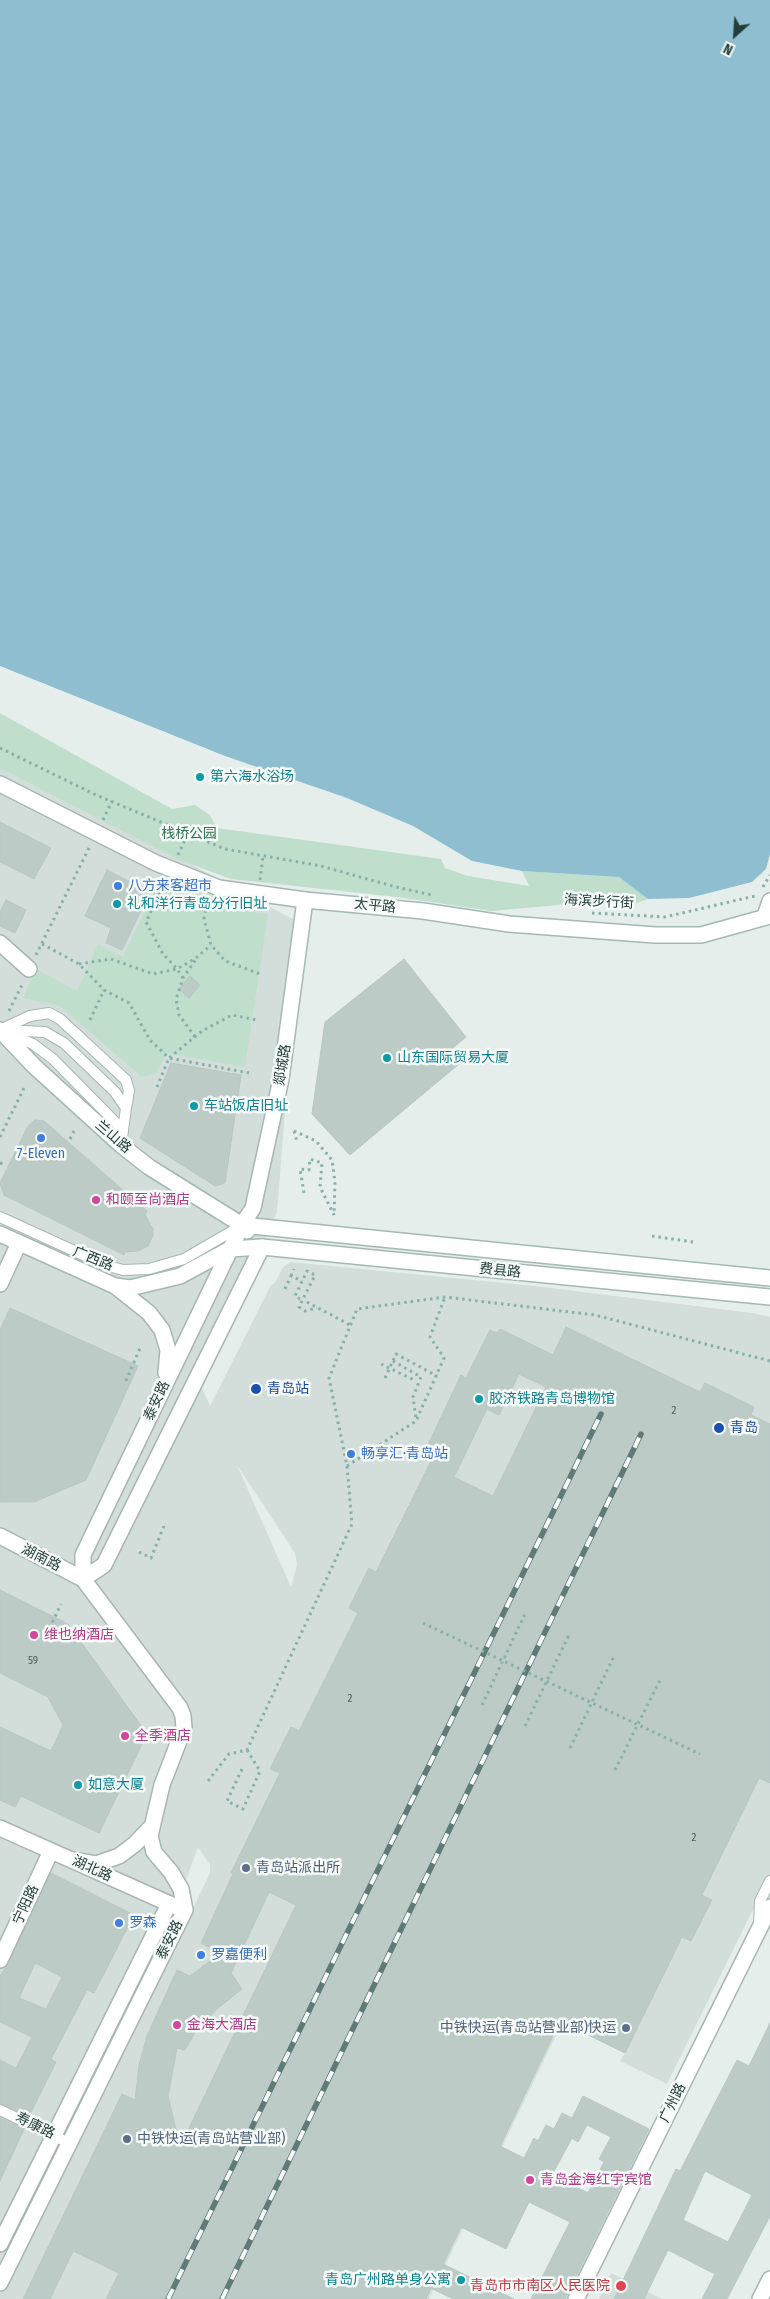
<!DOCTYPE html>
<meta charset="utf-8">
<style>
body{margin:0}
#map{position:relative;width:770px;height:2299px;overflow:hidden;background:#e5eeeb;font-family:"Fira Sans Condensed",sans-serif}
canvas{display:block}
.north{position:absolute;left:710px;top:10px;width:50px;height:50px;-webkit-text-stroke:4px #f6faf8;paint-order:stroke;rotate:206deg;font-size:14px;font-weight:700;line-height:20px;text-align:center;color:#243f3b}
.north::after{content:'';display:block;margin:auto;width:18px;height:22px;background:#243f3b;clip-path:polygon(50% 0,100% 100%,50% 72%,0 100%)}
</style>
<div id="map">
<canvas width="770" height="2299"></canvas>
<div class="north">N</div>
</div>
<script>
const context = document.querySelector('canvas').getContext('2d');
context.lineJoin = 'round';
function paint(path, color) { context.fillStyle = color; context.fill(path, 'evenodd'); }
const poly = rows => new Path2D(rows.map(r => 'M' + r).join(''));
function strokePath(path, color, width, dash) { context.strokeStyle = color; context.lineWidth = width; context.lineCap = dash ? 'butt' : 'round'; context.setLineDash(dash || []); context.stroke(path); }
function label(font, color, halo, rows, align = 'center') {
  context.font = font + ' "Fira Sans Condensed","Noto Sans SC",sans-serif'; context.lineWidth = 5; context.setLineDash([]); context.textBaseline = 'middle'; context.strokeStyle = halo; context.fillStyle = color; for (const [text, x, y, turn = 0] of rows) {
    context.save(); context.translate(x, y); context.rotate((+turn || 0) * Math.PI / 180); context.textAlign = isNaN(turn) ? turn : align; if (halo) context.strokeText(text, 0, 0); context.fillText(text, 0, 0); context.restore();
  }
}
const built = poly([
 [0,761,300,923,277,1212,200,1384,210,1406,271,1285,274,1284,284,1266,291,1262,535,1286,752,1313,770,1317,770,1875,667,2084,620,2061,625,2053,562,2023,429,2299,0,2299],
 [237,1465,295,1553,297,1565,291,1587],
 [198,1847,210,1865,210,1873,124,2052],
 [611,2273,662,2299,599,2299]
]);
const green = poly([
 [0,713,172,809,195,805,210,815,217,828,441,859,445,868,468,876,529,886,522,871,620,877,648,899,633,904,612,900,492,911,397,897,231,879,177,859,0,768],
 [157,886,200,906,268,914,245,1067,167,1053,156,1073,142,1077,60,1006,23,998,36,969,77,991,98,944,123,957]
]);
const water = poly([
 [0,0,770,0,770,854,766,869,752,882,689,898,648,899,619,877,522,871,472,861,413,826,347,798,225,756,0,666]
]);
const building = poly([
 [0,822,51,848,34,879,0,862,0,822],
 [107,870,150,892,122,950,106,943,111,928,85,916,107,870],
 [6,900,26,910,15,933,0,926,0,912,6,900],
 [404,959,466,1037,449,1051,459,1064,350,1155,312,1114,325,1022,404,959],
 [190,976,200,985,189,998,179,989,190,976],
 [171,1063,241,1075,225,1183,215,1186,140,1138,171,1063],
 [35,1120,44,1121,147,1211,145,1215,153,1229,153,1235,148,1246,138,1251,125,1252,124,1255,4,1195,0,1183,28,1126,35,1120],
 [10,1308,138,1366,86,1480,34,1502,0,1502,0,1330,10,1308],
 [566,1327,700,1392,705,1383,754,1407,751,1415,770,1424,770,1783,759,1778,702,1895,712,1900,691,1941,682,1937,625,2053,560,2021,500,2146,524,2158,534,2138,538,2141,546,2125,554,2129,562,2113,572,2118,583,2096,649,2129,565,2299,531,2299,570,2222,529,2202,506,2249,461,2227,443,2264,514,2299,453,2299,431,2288,426,2299,106,2299,119,2273,73,2251,50,2299,23,2299,122,2094,135,2100,139,2065,147,2036,177,1970,190,1976,221,1953,201,1943,233,1874,231,1873,280,1773,270,1769,291,1727,299,1731,358,1613,349,1608,369,1568,376,1572,434,1455,425,1451,461,1375,466,1378,490,1330,497,1333,500,1329,553,1355,566,1327],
 [519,1374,546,1387,493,1496,454,1477,487,1409,499,1415,519,1374],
 [269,1892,296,1905,180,2147,168,2096,177,2048,185,2050,196,2031,218,2008,242,1989,231,1973,269,1892],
 [587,2125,611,2137,599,2159,604,2162,588,2193,552,2175,572,2138,578,2142,587,2125],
 [0,1590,68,1624,147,1734,99,1833,21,1796,15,1807,0,1800,0,1727,51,1751,63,1725,48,1697,0,1673,0,1590],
 [51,1873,134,1915,94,1993,87,1990,51,2059,56,2062,29,2116,0,2103,0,2060,16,2068,32,2037,0,2022,0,1976,8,1964,51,1873],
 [35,1963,62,1977,46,2009,19,1998,35,1963],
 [770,2023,770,2216,727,2299,702,2299,715,2274,668,2250,644,2299,614,2299,676,2169,680,2171,737,2060,749,2066,770,2023],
 [705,2171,752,2195,728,2242,683,2220,705,2171],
 [0,2118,24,2129,0,2181,0,2118]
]);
const path = poly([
 [0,748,96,795,225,849,321,866,396,887,432,895],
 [103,820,112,801],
 [178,855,188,833],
 [260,880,263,856],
 [165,881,146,922,163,954,177,969,183,978],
 [763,887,770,875],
 [207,904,204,919,211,945,225,961,263,975],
 [592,913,665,917,755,896],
 [42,944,79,964,104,990,129,1003,150,1040,169,1058,202,1031,232,1015,257,1020],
 [36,955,90,846],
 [79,964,111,959,153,974,177,969,196,958,211,945],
 [9,1011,23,983],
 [90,1020,104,990],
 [195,1037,179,1015,176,999,183,978,196,959],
 [157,1087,169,1058,249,1073],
 [294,1131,316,1141,332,1160,335,1182,334,1215],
 [294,1131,297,1142],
 [0,1137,25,1086],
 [70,1139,74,1131],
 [0,1163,3,1164],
 [304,1193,300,1169,309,1170,310,1159,322,1163,320,1187,334,1215],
 [652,1236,693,1242],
 [291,1276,294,1269],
 [285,1289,291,1276,302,1281],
 [300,1299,295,1296,307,1271,315,1275,299,1307,305,1311,317,1308],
 [307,1302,350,1325],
 [393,1361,421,1377,413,1397,416,1419],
 [381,1364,414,1380],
 [385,1378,396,1354,437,1376],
 [126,1381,140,1348],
 [347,1466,416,1421,444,1358,430,1337,445,1297],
 [139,1552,151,1558,164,1526],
 [44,1640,61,1604],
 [482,1705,525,1614],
 [525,1726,569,1635],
 [570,1748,614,1656],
 [242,1769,227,1801,243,1809,260,1771,247,1750],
 [615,1770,661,1678],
 [208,1781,229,1754,247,1750,352,1524,347,1466,329,1378,357,1309,445,1297,595,1315,770,1361]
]);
const service = poly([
 [4,1028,30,1016,49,1013,60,1019,126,1080,129,1091,126,1108],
 [0,1030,45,1032,64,1043,115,1092,126,1108,121,1145],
 [5,1032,33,1044,53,1059,123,1130],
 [0,1217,105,1265,123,1270,149,1269,184,1259,241,1226],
 [759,1925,760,1901,770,1881],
 [0,2110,69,2143]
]);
const pedestrian = poly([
 [0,784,156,863,219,888,305,900]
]);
const minor = poly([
 [765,916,770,901],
 [0,943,29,969],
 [0,1284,19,1243],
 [0,1828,181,1909],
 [0,1960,51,1851],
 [760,2299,770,2279]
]);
const tertiary = poly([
 [115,1286,149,1313,162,1330,168,1350,166,1373],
 [0,1536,83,1579],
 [83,1579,104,1565,262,1247],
 [72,1860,96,1864,119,1856,135,1844,152,1826],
 [0,2244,169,1904],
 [0,2283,185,1910,181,1889,171,1872,154,1852,150,1836,162,1785,184,1728,183,1716,180,1708,83,1579,83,1555,242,1225],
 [576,2299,770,1907]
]);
const secondary = poly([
 [0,1030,34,1066,121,1145,149,1167,242,1225,247,1231],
 [242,1225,253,1208,281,1079,305,900,423,911,509,924,655,935,701,935,770,916],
 [242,1225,770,1278],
 [0,1234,115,1286,130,1288,180,1276,230,1249,262,1247,770,1297]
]);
const rail = poly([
 [168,2299,601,1414],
 [222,2299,641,1434]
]);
const pathBridge = poly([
 [423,1623,700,1754]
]);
const markers = [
 [200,777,5,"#0f9aa8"],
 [118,886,5,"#3f7fe0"],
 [117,904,5,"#0f9aa8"],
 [387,1058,5,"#0f9aa8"],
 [194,1106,5,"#0f9aa8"],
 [41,1138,5,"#3f7fe0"],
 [96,1200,5,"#d1479c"],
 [256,1389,6,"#1a4fb4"],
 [479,1399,5,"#0f9aa8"],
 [719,1428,6,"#1a4fb4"],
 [351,1454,5,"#3f7fe0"],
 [34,1635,5,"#d1479c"],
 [125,1736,5,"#d1479c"],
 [78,1785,5,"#0f9aa8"],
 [246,1868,5,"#5c6f8a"],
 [119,1923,5,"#3f7fe0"],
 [201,1955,5,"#3f7fe0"],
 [177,2025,5,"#d1479c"],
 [626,2028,5,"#5c6f8a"],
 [127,2139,5,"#5c6f8a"],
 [530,2180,5,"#d1479c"],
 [461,2280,5,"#0f9aa8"],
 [621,2286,6,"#e0444e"]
];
const numberNames = [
 ["2",674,1411],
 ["59",33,1661],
 ["2",350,1699],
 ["2",694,1838]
];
const cultureNames = [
 ["第六海水浴场",210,777],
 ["礼和洋行青岛分行旧址",127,904],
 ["山东国际贸易大厦",397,1058],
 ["车站饭店旧址",204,1106],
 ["胶济铁路青岛博物馆",489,1399],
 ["如意大厦",88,1785],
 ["青岛广州路单身公寓",451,2280,"right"]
];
const parkNames = [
 ["栈桥公园",189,834]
];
const shopNames = [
 ["八方来客超市",128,886],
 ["7-Eleven",41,1154,"center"],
 ["畅享汇·青岛站",361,1454],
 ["罗森",129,1923],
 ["罗嘉便利",211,1955]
];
const streetNames = [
 ["海滨步行街",599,902,3],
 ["太平路",375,906,6],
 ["郯城路",283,1065,-81],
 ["兰山路",113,1137,41],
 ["广西路",93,1259,22],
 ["费县路",500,1271,6],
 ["泰安路",157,1401,-65],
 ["湖南路",41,1558,27],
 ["湖北路",92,1869,24],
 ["宁阳路",26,1905,-65],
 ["泰安路",170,1940,-64],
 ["广州路",673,2103,-64],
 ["寿康路",35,2126,26]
];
const hotelNames = [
 ["和颐至尚酒店",106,1200],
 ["维也纳酒店",44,1635],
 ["全季酒店",135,1736],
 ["金海大酒店",187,2025],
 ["青岛金海红宇宾馆",540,2180]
];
const transitNames = [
 ["青岛站",267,1389],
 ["青岛",730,1428]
];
const serviceNames = [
 ["青岛站派出所",256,1868],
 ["中铁快运(青岛站营业部)快运",616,2028,"right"],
 ["中铁快运(青岛站营业部)",137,2139]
];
const healthNames = [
 ["青岛市市南区人民医院",610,2286]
];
paint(built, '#d3deda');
paint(green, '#bfdecb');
paint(water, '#8fbed0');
paint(building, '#bdcbc7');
strokePath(building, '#b7c7c3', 1);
strokePath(service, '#a7b6b3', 12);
strokePath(pedestrian, '#a7b6b3', 18);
strokePath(minor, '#a7b6b3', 18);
strokePath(tertiary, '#a7b6b3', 18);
strokePath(secondary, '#a4b9b4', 18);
strokePath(path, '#87b0a9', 3, [2.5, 4]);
strokePath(service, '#fff', 10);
strokePath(pedestrian, '#fff', 15);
strokePath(minor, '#fff', 15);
strokePath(tertiary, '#fff', 15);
strokePath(secondary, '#fff', 15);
strokePath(rail, '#5f7a77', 5.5);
strokePath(rail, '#f6faf8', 4, [11]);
strokePath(pathBridge, '#87b0a9', 3, [2.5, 4]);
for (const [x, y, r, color] of markers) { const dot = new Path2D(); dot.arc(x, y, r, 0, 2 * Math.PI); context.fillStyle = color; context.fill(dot); strokePath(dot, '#f6faf8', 2); }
label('11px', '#4a625e', null, numberNames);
label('14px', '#0d838f', '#f6faf8', cultureNames, 'left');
label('14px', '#307554', '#f6faf8', parkNames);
label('14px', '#366cbe', '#f6faf8', shopNames, 'left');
label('14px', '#243f3b', '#f6faf8', streetNames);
label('14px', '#b23c85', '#f6faf8', hotelNames, 'left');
label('14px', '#164399', '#f6faf8', transitNames, 'left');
label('14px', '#4e5e75', '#f6faf8', serviceNames, 'left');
label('14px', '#be3a42', '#f6faf8', healthNames, 'right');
</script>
